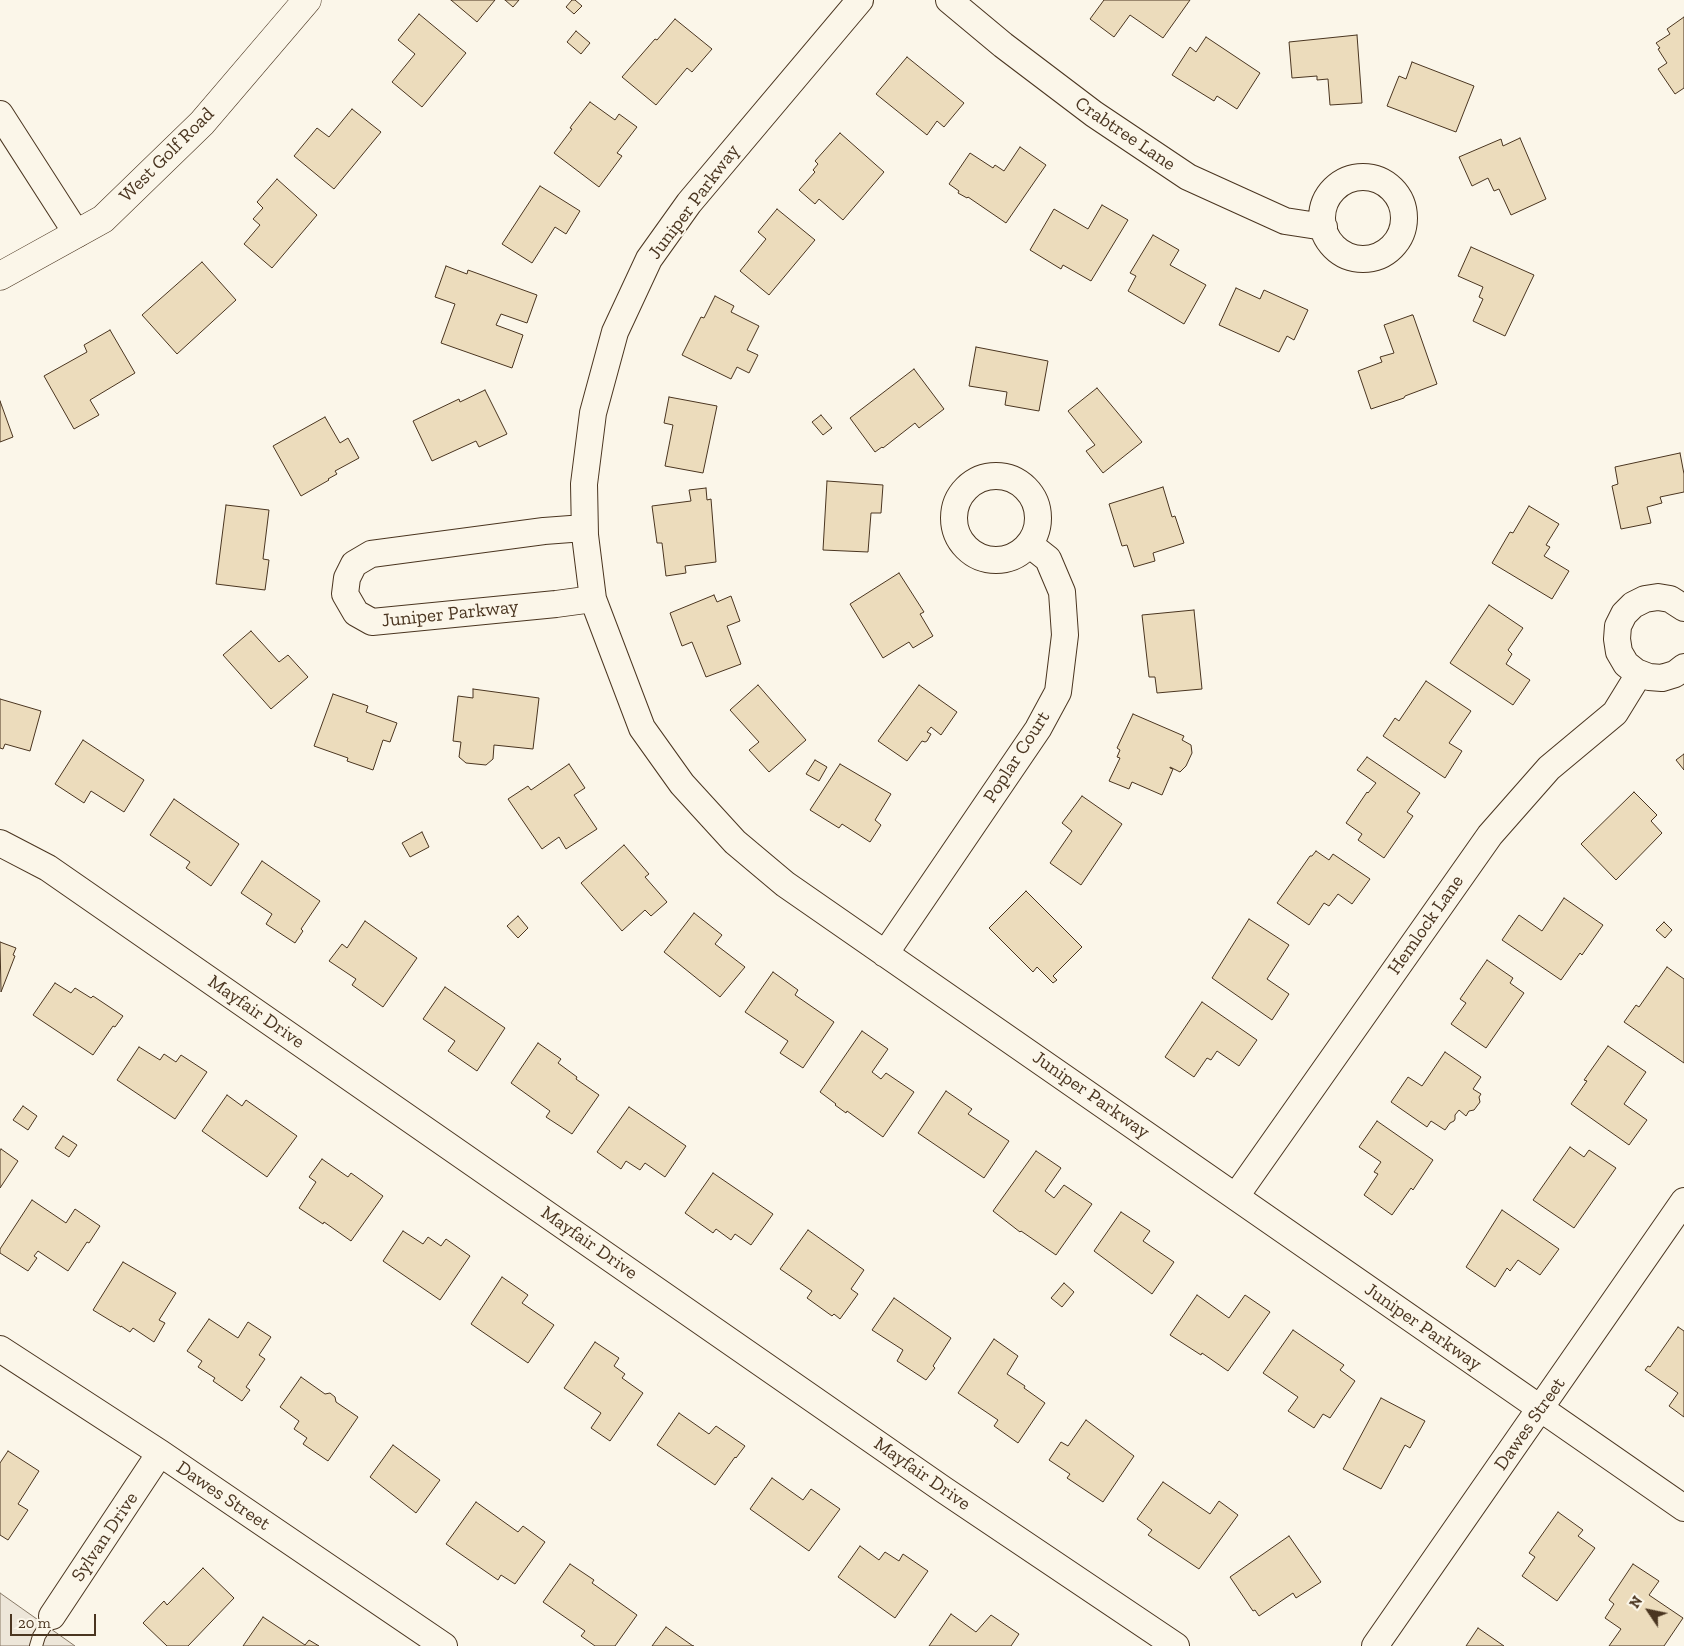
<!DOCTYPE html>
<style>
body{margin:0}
#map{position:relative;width:1684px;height:1646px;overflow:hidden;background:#fbf6e9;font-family:"Zilla Slab",serif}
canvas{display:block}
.north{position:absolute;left:1624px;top:1586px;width:50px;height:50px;-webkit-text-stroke:4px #fbf6e9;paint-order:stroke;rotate:304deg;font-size:14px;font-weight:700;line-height:20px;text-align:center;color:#4a3520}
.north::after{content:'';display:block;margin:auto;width:18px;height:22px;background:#4a3520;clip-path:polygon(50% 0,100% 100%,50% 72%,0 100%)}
.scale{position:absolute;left:10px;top:1614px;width:86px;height:22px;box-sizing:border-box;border:2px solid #4a3520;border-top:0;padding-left:6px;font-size:15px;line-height:18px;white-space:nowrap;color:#4a3520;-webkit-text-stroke:4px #fbf6e9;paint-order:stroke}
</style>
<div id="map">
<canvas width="1684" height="1646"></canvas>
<div class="north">N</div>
<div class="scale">20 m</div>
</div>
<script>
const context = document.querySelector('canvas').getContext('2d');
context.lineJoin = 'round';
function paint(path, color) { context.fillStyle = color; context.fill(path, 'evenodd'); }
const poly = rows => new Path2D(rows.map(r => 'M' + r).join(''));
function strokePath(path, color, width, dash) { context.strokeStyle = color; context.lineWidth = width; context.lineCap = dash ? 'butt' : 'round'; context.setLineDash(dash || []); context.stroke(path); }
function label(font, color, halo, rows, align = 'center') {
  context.font = font + ' "Zilla Slab",serif'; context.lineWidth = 4; context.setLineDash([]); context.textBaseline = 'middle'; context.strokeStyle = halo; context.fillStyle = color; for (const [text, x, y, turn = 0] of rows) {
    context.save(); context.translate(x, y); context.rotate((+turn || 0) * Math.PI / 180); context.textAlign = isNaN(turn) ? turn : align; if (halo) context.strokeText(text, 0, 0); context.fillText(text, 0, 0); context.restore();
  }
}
const green = poly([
 [0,1593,75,1646,0,1646,0,1593]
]);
const building = poly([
 [451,0,495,0,477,22,451,0],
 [505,0,519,0,513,7,505,0],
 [572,0,575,0,582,6,574,14,566,7,572,0],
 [1104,0,1190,0,1163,38,1130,15,1114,37,1090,19,1104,0],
 [419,14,466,53,422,107,392,82,415,54,398,40,419,14],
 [1684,17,1684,88,1675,94,1658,69,1667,63,1658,49,1660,48,1656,43,1670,34,1667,29,1684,17],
 [675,19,712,49,692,72,687,68,656,105,622,77,655,39,657,40,675,19],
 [576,31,590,43,581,54,567,42,576,31],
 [1357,35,1362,103,1330,105,1328,79,1317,80,1317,76,1292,78,1289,42,1357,35],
 [1206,37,1260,73,1237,109,1217,96,1214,101,1172,75,1190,47,1196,52,1206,37],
 [907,57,964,103,944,127,937,121,927,135,876,94,907,57],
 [1412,62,1474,86,1456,132,1387,106,1399,76,1406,79,1412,62],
 [590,102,615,120,619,114,637,127,617,153,622,156,599,187,554,153,572,129,570,128,572,125,590,102],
 [352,109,381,132,334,189,294,156,317,128,329,137,352,109],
 [840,133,884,172,843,220,819,199,815,204,799,190,815,172,813,170,818,164,815,161,840,133],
 [1520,138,1546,199,1511,215,1499,189,1494,191,1488,178,1472,186,1459,157,1501,139,1503,146,1520,138],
 [1020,147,1046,165,1006,223,968,197,967,198,958,193,959,191,949,184,970,153,993,168,995,165,1004,171,1020,147],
 [277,179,317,215,272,268,244,244,260,225,253,219,263,208,257,202,277,179],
 [540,186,580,211,566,234,555,227,532,263,502,244,540,186],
 [1102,205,1128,220,1091,281,1063,265,1061,269,1030,250,1054,209,1088,229,1102,205],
 [777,209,815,240,769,295,740,271,766,239,758,232,777,209],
 [1153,235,1179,250,1170,265,1206,285,1184,324,1128,291,1136,276,1130,273,1153,235],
 [1471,247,1534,275,1505,336,1473,321,1483,299,1479,297,1483,287,1458,276,1471,247],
 [202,262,236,300,177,354,142,315,202,262],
 [446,266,467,274,468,270,537,295,527,323,501,314,496,325,523,335,512,368,441,343,455,304,435,297,446,266],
 [1236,288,1260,299,1264,290,1308,310,1294,340,1287,336,1279,352,1219,325,1236,288],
 [715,296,734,306,731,312,759,326,747,350,758,355,749,373,737,367,731,379,682,355,701,317,704,318,715,296],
 [1412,315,1413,315,1437,384,1405,396,1404,398,1371,409,1358,371,1382,362,1380,357,1394,353,1384,325,1412,315],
 [110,330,135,373,90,400,99,415,74,429,44,376,87,352,84,345,110,330],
 [976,347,1048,361,1039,411,1005,405,1007,392,969,386,976,347],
 [914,369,944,409,919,428,915,423,883,448,882,447,875,452,850,418,914,369],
 [1097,388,1142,442,1103,473,1086,451,1095,445,1068,411,1097,388],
 [485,390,507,434,479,447,476,441,432,461,413,421,459,399,460,402,485,390],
 [669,397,717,406,703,473,665,466,673,425,664,423,669,397],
 [0,401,13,437,0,442,0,401],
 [821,415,832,428,823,435,812,422,821,415],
 [325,417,340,443,348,438,359,458,335,471,337,474,328,479,329,480,301,496,273,446,325,417],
 [1680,453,1684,474,1684,492,1660,497,1662,503,1647,507,1651,523,1621,529,1612,486,1618,484,1615,467,1680,453],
 [827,481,883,485,881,513,871,513,868,552,823,550,827,481],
 [1163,487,1172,517,1175,516,1184,543,1153,553,1155,561,1134,567,1127,545,1122,546,1109,504,1163,487],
 [706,488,707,500,711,499,716,562,685,566,686,573,666,576,662,543,657,543,652,506,691,501,689,490,706,488],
 [226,505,269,510,263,559,269,560,265,590,216,584,226,505],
 [1529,506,1559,524,1546,545,1550,547,1544,556,1569,571,1552,599,1492,563,1510,532,1513,533,1529,506],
 [899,573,924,612,920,614,933,636,913,648,909,642,883,658,850,604,899,573],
 [714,595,717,602,731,596,740,621,727,626,741,664,706,677,692,642,682,646,670,613,714,595],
 [1489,605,1523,628,1508,650,1512,654,1506,664,1530,680,1513,705,1450,663,1489,605],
 [1194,610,1202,689,1157,693,1155,677,1149,677,1142,615,1194,610],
 [251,631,279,662,288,655,308,677,271,709,223,655,251,631],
 [1426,681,1471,711,1449,743,1462,751,1445,778,1383,736,1395,718,1399,721,1426,681],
 [758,685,806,740,769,772,749,750,759,742,730,710,758,685],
 [919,685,957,712,941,735,931,727,927,732,931,734,927,741,925,742,922,741,907,761,878,741,919,685],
 [473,689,539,698,533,749,494,745,493,759,486,765,466,763,459,757,461,742,453,741,458,696,473,698,473,689],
 [333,694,368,706,366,712,397,723,390,742,383,740,373,770,347,761,348,758,314,746,333,694],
 [0,699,41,711,30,751,5,744,3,749,0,748,0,699],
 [1133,714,1184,736,1182,740,1191,745,1192,753,1186,766,1180,772,1170,767,1170,768,1173,769,1162,795,1132,782,1129,789,1109,781,1120,758,1117,757,1120,750,1117,748,1133,714],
 [83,740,144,780,124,812,91,791,84,803,55,784,83,740],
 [1684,754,1684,770,1676,760,1684,754],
 [1367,757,1420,793,1407,812,1413,816,1384,858,1358,840,1362,834,1346,823,1367,792,1368,793,1376,783,1357,770,1367,757],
 [815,760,827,767,819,781,806,774,815,760],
 [569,764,585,788,574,795,597,829,566,849,559,837,542,849,508,799,528,786,531,790,569,764],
 [840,764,891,794,875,820,881,825,870,842,842,824,839,828,810,810,840,764],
 [1634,792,1657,815,1651,821,1662,833,1616,880,1581,844,1634,792],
 [1082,796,1122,824,1081,885,1050,863,1072,831,1062,823,1082,796],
 [174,799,239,844,211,886,186,868,190,862,150,835,174,799],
 [422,832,429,847,410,857,402,843,422,832],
 [624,845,649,874,645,877,667,902,651,916,645,910,622,931,581,883,624,845],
 [1316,851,1329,860,1333,854,1370,879,1352,904,1338,894,1329,906,1324,903,1309,925,1277,903,1310,856,1312,856,1316,851],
 [262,861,320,901,301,929,303,931,295,943,266,924,272,914,241,893,262,861],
 [1026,891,1082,947,1053,976,1057,980,1053,983,1037,967,1033,972,989,928,1026,891],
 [1564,898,1603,925,1582,955,1580,953,1561,980,1502,940,1519,915,1542,931,1564,898],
 [694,913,722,935,715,944,745,967,720,997,664,952,694,913],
 [518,916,528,928,518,938,507,926,518,916],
 [1249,919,1289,945,1267,979,1289,994,1272,1020,1212,978,1249,919],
 [365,921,417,958,383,1007,352,985,356,979,329,961,342,944,347,948,365,921],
 [1664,922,1672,930,1665,938,1656,930,1664,922],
 [0,942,16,948,13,955,15,956,1,992,0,942],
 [1487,960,1513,978,1510,983,1524,993,1486,1048,1451,1024,1466,1003,1460,999,1487,960],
 [1667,967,1684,979,1684,1063,1624,1022,1636,1005,1639,1007,1667,967],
 [773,972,798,990,795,995,834,1022,803,1068,780,1053,788,1041,745,1012,773,972],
 [55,983,71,993,75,988,91,998,93,996,123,1016,115,1027,113,1026,93,1055,33,1015,55,983],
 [445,987,505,1028,477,1071,448,1051,455,1041,423,1019,445,987],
 [1202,1002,1257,1040,1239,1066,1217,1051,1211,1060,1207,1058,1194,1077,1165,1057,1202,1002],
 [862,1031,888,1049,872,1072,881,1079,886,1073,914,1092,883,1137,847,1111,846,1113,835,1105,836,1104,820,1092,862,1031],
 [538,1043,561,1059,558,1063,577,1077,576,1079,599,1095,572,1134,546,1117,550,1111,511,1083,538,1043],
 [1608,1046,1646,1072,1624,1104,1647,1120,1629,1145,1571,1104,1587,1081,1584,1080,1608,1046],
 [139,1047,160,1060,164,1054,176,1062,181,1055,207,1072,175,1119,117,1080,139,1047],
 [1445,1052,1481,1077,1473,1089,1481,1094,1479,1097,1480,1102,1474,1110,1469,1111,1466,1116,1459,1110,1455,1115,1455,1119,1454,1121,1450,1123,1445,1130,1431,1121,1427,1127,1391,1102,1408,1077,1422,1086,1445,1052],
 [946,1091,972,1109,968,1114,1009,1141,984,1178,918,1133,946,1091],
 [227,1095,242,1106,246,1100,297,1136,267,1177,202,1131,227,1095],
 [23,1106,37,1116,28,1130,13,1120,23,1106],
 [629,1107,686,1146,665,1177,645,1163,640,1170,626,1161,621,1169,597,1152,629,1107],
 [1377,1121,1433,1160,1413,1190,1411,1188,1392,1215,1364,1195,1378,1174,1374,1172,1381,1162,1359,1147,1377,1121],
 [63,1136,77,1145,69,1157,55,1148,63,1136],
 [1570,1147,1584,1157,1589,1150,1616,1168,1574,1228,1533,1200,1570,1147],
 [1,1149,18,1161,0,1188,0,1151,1,1149],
 [1036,1151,1061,1168,1045,1191,1054,1198,1064,1185,1092,1204,1056,1255,1021,1231,1020,1232,993,1211,1036,1151],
 [322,1159,348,1177,351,1173,383,1196,351,1241,324,1222,323,1224,299,1208,316,1182,309,1177,322,1159],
 [713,1173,773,1214,751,1245,735,1234,731,1240,716,1229,713,1233,685,1213,713,1173],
 [32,1200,66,1223,75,1209,100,1226,89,1243,87,1242,68,1271,38,1251,34,1256,37,1258,28,1271,0,1253,0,1249,32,1200],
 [1502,1210,1559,1249,1540,1275,1518,1260,1510,1271,1507,1268,1495,1287,1466,1267,1502,1210],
 [1121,1212,1150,1231,1143,1241,1174,1262,1152,1294,1094,1251,1121,1212],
 [808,1230,864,1270,851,1289,858,1294,840,1319,834,1314,832,1316,807,1298,812,1291,780,1269,808,1230],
 [403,1231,423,1244,428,1237,441,1246,446,1239,470,1256,440,1300,383,1261,403,1231],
 [123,1262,176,1293,159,1320,165,1323,154,1342,133,1328,130,1332,121,1326,121,1327,93,1310,123,1262],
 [502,1277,528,1295,522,1303,554,1325,528,1363,471,1324,502,1277],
 [1064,1283,1074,1292,1062,1307,1051,1298,1064,1283],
 [1197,1295,1229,1318,1245,1295,1270,1312,1228,1371,1202,1353,1201,1355,1170,1335,1197,1295],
 [894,1298,951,1338,933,1366,935,1368,926,1380,897,1361,903,1350,872,1330,894,1298],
 [209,1319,238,1338,248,1322,271,1337,259,1355,265,1359,246,1387,250,1390,242,1401,213,1381,215,1378,198,1367,202,1361,187,1351,209,1319],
 [1678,1327,1684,1331,1684,1417,1669,1406,1678,1393,1645,1370,1648,1366,1650,1367,1678,1327],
 [1293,1330,1344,1365,1340,1370,1355,1381,1330,1418,1323,1414,1314,1428,1288,1411,1298,1397,1263,1373,1293,1330],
 [994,1339,1018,1356,1007,1374,1025,1386,1024,1388,1045,1403,1018,1443,994,1426,998,1420,958,1393,994,1339],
 [595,1342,619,1358,614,1366,625,1374,622,1378,643,1393,610,1441,591,1428,601,1413,564,1388,595,1342],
 [301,1377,325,1394,330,1393,335,1397,336,1402,358,1417,328,1461,303,1444,307,1438,294,1429,299,1421,280,1407,301,1377],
 [1381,1398,1425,1421,1410,1448,1405,1445,1381,1489,1343,1469,1381,1398],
 [679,1413,709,1434,716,1426,745,1446,736,1458,735,1457,715,1485,657,1445,679,1413],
 [1086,1420,1134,1456,1103,1502,1067,1478,1070,1474,1049,1460,1061,1442,1068,1446,1086,1420],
 [393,1445,440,1480,416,1513,370,1477,393,1445],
 [8,1451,39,1471,18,1504,28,1510,8,1540,0,1535,0,1463,8,1451],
 [772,1478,803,1500,811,1489,840,1509,809,1551,750,1509,772,1478],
 [1163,1482,1210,1514,1219,1501,1238,1515,1199,1569,1148,1535,1152,1530,1137,1519,1163,1482],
 [476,1502,518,1532,523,1526,545,1542,515,1584,501,1575,498,1580,446,1544,476,1502],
 [1558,1512,1583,1530,1578,1536,1595,1548,1557,1601,1522,1576,1535,1557,1529,1553,1558,1512],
 [1289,1536,1321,1582,1296,1598,1293,1593,1259,1616,1255,1610,1253,1611,1230,1577,1289,1536],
 [860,1546,879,1560,885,1552,899,1561,903,1554,928,1571,895,1618,838,1577,860,1546],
 [570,1564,594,1580,592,1583,637,1615,615,1646,595,1646,581,1636,585,1631,543,1602,570,1564],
 [1633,1564,1659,1581,1649,1595,1683,1618,1664,1646,1609,1646,1621,1629,1605,1618,1614,1604,1609,1600,1633,1564],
 [203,1568,234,1598,188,1646,167,1646,143,1623,164,1601,167,1605,203,1568],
 [951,1614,976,1632,991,1615,1019,1634,1011,1646,929,1646,951,1614],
 [263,1617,305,1645,309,1640,319,1646,243,1646,263,1617],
 [666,1627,693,1646,694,1646,652,1646,666,1627],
 [1478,1628,1504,1646,1466,1646,1478,1628]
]);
const lane = poly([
 [36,1646,39,1636,52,1616]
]);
const street = poly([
 [860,0,689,203,649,259,615,332,593,413,584,484,585,535,593,599,642,728,682,784,735,842,785,884,1684,1508],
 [949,0,1003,45,1094,114,1188,177,1285,221,1324,227],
 [0,114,77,234],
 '1322 218a41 41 0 1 1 82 0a41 41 0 1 1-82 0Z',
 '954 518a42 42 0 1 1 84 0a42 42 0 1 1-84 0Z',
 [584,528,544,531,371,554,354,564,347,578,345,594,356,613,372,622,556,604,593,599],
 [1684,608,1670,599,1658,597,1645,599,1633,605,1624,614,1618,626,1617,639,1619,652,1626,664,1636,672,1649,677,1662,678,1675,674,1684,667],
 [0,843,48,868,944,1490,1176,1646],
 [885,954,1038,729,1058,692,1065,635,1062,592,1048,559,1029,544],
 [1236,1196,1490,835,1549,768,1615,713,1639,674],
 [0,1349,160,1453,444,1646],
 [52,1616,160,1453],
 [1375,1646,1684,1201]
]);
const secondary = poly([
 [0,276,103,219,202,123,307,0]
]);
const streetNames = [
 ["Crabtree Lane",1125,134,34],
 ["West Golf Road",167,155,-45],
 ["Juniper Parkway",694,202,-53],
 ["Juniper Parkway",450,614,-6],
 ["Poplar Court",1017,757,-57],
 ["Hemlock Lane",1426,925,-55],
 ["Mayfair Drive",256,1012,35],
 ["Juniper Parkway",1091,1095,35],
 ["Mayfair Drive",589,1243,35],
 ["Juniper Parkway",1423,1327,35],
 ["Dawes Street",1530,1424,-55],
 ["Mayfair Drive",922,1474,35],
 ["Dawes Street",223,1496,34],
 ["Sylvan Drive",105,1537,-56]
];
paint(green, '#ede6d9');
strokePath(green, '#887966', 1);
paint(building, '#ecdcbc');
strokePath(building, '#4a3520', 1);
strokePath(lane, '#4a3520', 14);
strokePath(street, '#4a3520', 28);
strokePath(secondary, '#4a3520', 29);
strokePath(lane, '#fbf6e9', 12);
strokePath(street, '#fbf6e9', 26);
strokePath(secondary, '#fbf6e9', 28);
label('19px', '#4a3520', '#fbf6e9', streetNames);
</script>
